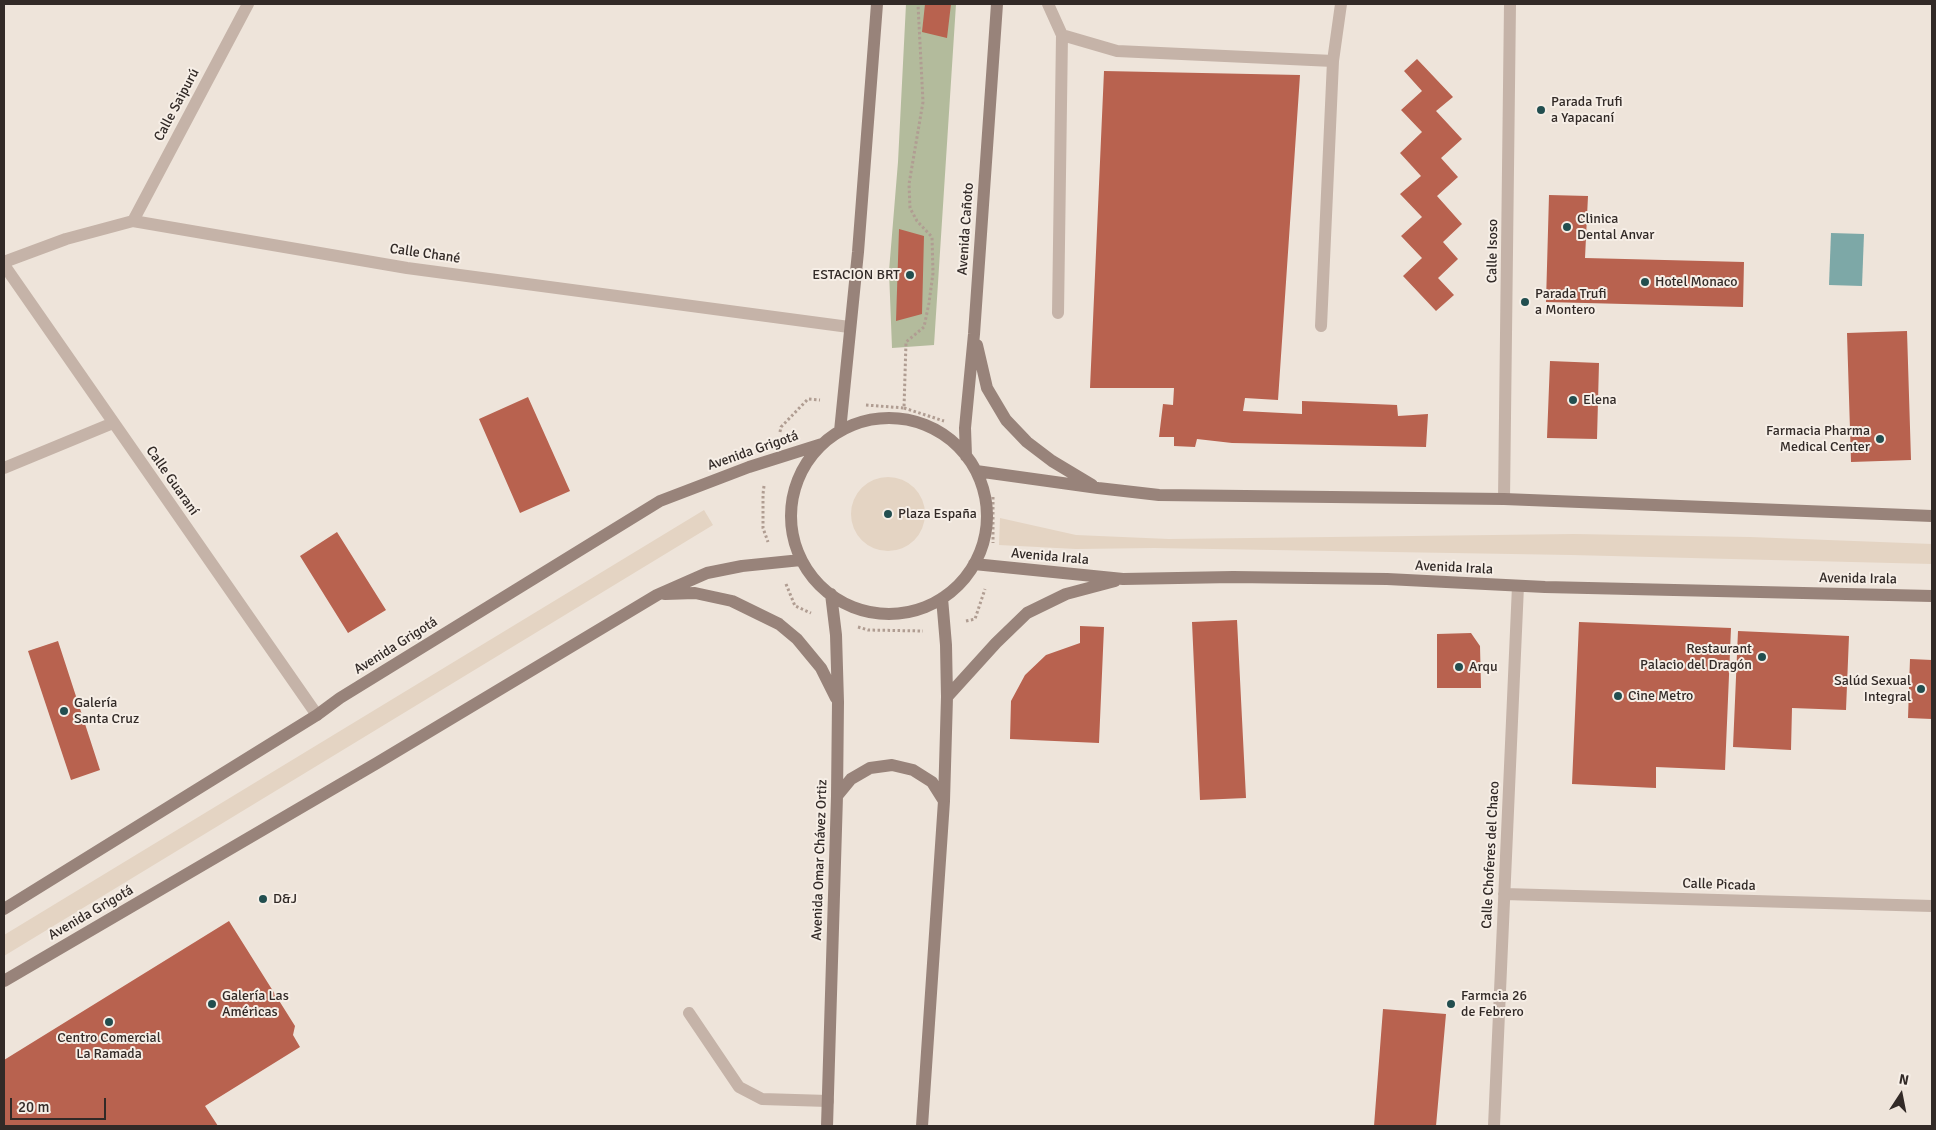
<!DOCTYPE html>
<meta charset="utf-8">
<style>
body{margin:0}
#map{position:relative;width:1936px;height:1130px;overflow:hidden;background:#eee4da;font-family:Signika,sans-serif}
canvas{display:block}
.frame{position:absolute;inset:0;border:5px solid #322a27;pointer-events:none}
.north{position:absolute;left:1876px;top:1070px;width:50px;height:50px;-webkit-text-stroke:4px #f6eee6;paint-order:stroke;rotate:11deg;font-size:14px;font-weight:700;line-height:20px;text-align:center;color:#322a27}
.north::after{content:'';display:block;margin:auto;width:18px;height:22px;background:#322a27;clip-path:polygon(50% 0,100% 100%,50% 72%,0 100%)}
.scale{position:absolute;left:10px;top:1098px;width:96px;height:22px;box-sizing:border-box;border:2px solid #322a27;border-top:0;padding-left:6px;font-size:15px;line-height:18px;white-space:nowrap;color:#322a27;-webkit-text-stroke:4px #f6eee6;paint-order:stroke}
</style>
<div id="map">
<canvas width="1936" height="1130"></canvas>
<div class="frame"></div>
<div class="north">N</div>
<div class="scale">20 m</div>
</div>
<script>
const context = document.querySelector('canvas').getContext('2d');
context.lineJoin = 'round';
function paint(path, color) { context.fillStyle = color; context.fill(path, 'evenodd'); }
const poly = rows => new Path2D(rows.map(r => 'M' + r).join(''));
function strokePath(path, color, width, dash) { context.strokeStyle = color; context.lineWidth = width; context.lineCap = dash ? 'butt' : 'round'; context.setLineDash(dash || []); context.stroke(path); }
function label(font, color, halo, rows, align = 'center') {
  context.font = font + ' Signika,sans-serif'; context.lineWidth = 4; context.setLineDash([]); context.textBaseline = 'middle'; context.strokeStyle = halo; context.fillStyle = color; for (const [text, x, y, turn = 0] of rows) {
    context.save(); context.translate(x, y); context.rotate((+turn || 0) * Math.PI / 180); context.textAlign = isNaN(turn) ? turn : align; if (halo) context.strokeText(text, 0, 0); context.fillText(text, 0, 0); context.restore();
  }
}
const green = poly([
 [906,4,956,4,934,345,892,348,889,271,898,162]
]);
const plaza = poly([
 '851 514a37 37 0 1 1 74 0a37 37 0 1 1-74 0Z',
 [704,510,713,525,4,956,4,935],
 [1000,518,1076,535,1169,539,1574,534,1750,537,1932,544,1932,564,1571,555,1154,548,1076,549,999,545]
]);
const water = poly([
 [1831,233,1864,234,1862,286,1829,285]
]);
const building = poly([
 [925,4,951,4,947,38,922,32],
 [1417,59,1453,97,1436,111,1462,139,1441,158,1458,177,1437,196,1462,224,1443,242,1458,259,1438,278,1454,295,1436,311,1403,276,1422,258,1401,236,1422,217,1400,194,1421,176,1400,153,1422,132,1401,110,1422,91,1404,71],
 [1104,71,1300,75,1278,400,1245,398,1243,411,1302,414,1302,401,1397,405,1398,416,1428,414,1426,447,1232,443,1197,439,1195,447,1174,446,1174,437,1159,437,1163,404,1173,405,1174,388,1090,388],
 [1549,195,1588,196,1585,258,1744,262,1743,307,1546,302],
 [899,229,924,236,922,314,896,321],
 [1907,331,1911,460,1851,462,1847,333],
 [1550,361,1599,363,1597,439,1547,438],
 [528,397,570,491,520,513,479,419],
 [337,532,386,610,348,633,300,556],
 [1237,620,1246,798,1200,800,1192,622],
 [1579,622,1731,628,1725,770,1656,767,1656,788,1572,784],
 [1080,626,1104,627,1099,743,1010,739,1011,701,1025,675,1046,655,1080,643],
 [1738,631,1849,636,1846,710,1792,708,1791,750,1733,747],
 [1471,633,1480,646,1481,688,1437,688,1437,634],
 [58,641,100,770,71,780,28,651],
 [1910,659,1932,660,1932,719,1908,718],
 [229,921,295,1026,293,1035,300,1047,205,1106,218,1126,4,1126,4,1060],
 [1383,1009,1446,1014,1436,1126,1374,1126]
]);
const path = poly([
 [866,405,904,408,906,342,924,327,929,303,933,273,932,237,917,221,910,208,909,184,923,102,918,4],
 [904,408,944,421],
 [780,432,781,427,808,399,820,400],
 [764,486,763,494,763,528,768,542],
 [993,497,993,543],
 [786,584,795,606,811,613],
 [966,621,975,619,985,589],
 [858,627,868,630,923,631]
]);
const lane = poly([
 [1048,4,1062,35,1058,313],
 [1062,35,1117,51,1333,61],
 [1321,326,1333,61,1341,4],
 [689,1013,739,1087,762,1099,828,1101]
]);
const street = poly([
 [133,221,248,4],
 [4,262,66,239,133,221,407,268,849,327],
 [4,265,317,715],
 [4,468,113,423],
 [1504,499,1510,4],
 [1504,894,1932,906],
 [1494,1126,1518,586]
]);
const secondary = poly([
 [977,345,987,388,1006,420,1027,442,1052,461,1092,485],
 '791 516a98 98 0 1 1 196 0a98 98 0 1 1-196 0Z',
 [840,431,858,252,877,4],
 [966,456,965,428,974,334,997,4],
 [976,471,1098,488,1159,495,1504,499,1932,516],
 [974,564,1123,579,1233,577,1387,579,1545,587,1932,596],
 [665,594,695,593,732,601,779,624,797,639,821,668,836,698],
 [947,697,996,643,1027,613,1066,594,1115,581],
 [837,796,851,779,870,768,892,765,913,770,932,782,944,801],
 [4,909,317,715,340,698,660,501,749,467,822,444],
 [4,981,377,763,657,595,707,573,742,566,801,560],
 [827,1126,837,796,838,702,836,635,831,594],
 [922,1126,944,801,947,697,946,645,942,598]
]);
const markers = [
 [1541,110,5,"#224e4f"],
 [1567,227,5,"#224e4f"],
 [910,275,5,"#224e4f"],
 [1645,282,5,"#224e4f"],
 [1525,302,5,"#224e4f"],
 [1573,400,5,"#224e4f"],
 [1880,439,5,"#224e4f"],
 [888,514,5,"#224e4f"],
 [1762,657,5,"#224e4f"],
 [1459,667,5,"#224e4f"],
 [1921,689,5,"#224e4f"],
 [1618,696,5,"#224e4f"],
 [64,711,5,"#224e4f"],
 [263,899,5,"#224e4f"],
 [212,1004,5,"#224e4f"],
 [1451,1004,5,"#224e4f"],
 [109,1022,5,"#224e4f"]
];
const poiNames = [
 ["Parada Trufi",1551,102],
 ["a Yapacaní",1551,118],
 ["Clinica",1577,219],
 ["Dental Anvar",1577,235],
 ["ESTACION BRT",900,275,"right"],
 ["Hotel Monaco",1655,282],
 ["Parada Trufi",1535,294],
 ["a Montero",1535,310],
 ["Elena",1583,400],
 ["Farmacia Pharma",1870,431,"right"],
 ["Medical Center",1870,447,"right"],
 ["Plaza España",898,514],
 ["Restaurant",1752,649,"right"],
 ["Palacio del Dragón",1752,665,"right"],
 ["Arqu",1469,667],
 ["Salúd Sexual",1911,681,"right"],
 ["Integral",1911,697,"right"],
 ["Cine Metro",1628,696],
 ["Galería",74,703],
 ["Santa Cruz",74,719],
 ["D&J",273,899],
 ["Galería Las",222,996],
 ["Américas",222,1012],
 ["Farmcia 26",1461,996],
 ["de Febrero",1461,1012],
 ["Centro Comercial",109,1038,"center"],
 ["La Ramada",109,1054,"center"]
];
const streetNames = [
 ["Calle Saipurú",177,105,-62],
 ["Avenida Cañoto",966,229,-86],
 ["Calle Isoso",1493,251,-89],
 ["Calle Chané",425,254,8],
 ["Avenida Grigotá",753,451,-19],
 ["Calle Guaraní",172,481,55],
 ["Avenida Irala",1050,557,5],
 ["Avenida Irala",1454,568,3],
 ["Avenida Irala",1858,579,1],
 ["Avenida Grigotá",396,646,-32],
 ["Calle Choferes del Chaco",1491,855,-87],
 ["Avenida Omar Chávez Ortiz",820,860,-88],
 ["Calle Picada",1719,885,2],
 ["Avenida Grigotá",91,913,-30]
];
paint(green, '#b3bb9c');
paint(plaza, '#e4d4c3');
paint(water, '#7da8a7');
paint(building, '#b8624f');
strokePath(path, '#b09d92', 3, [2.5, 2.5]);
strokePath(lane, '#c5b3a8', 12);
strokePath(street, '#c5b3a8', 12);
strokePath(secondary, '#98837a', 12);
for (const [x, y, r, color] of markers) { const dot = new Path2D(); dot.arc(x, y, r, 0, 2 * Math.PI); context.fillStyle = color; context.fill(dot); strokePath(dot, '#f6eee6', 2); }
label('14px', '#322a27', '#f6eee6', poiNames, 'left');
label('14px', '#322a27', '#f6eee6', streetNames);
</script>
